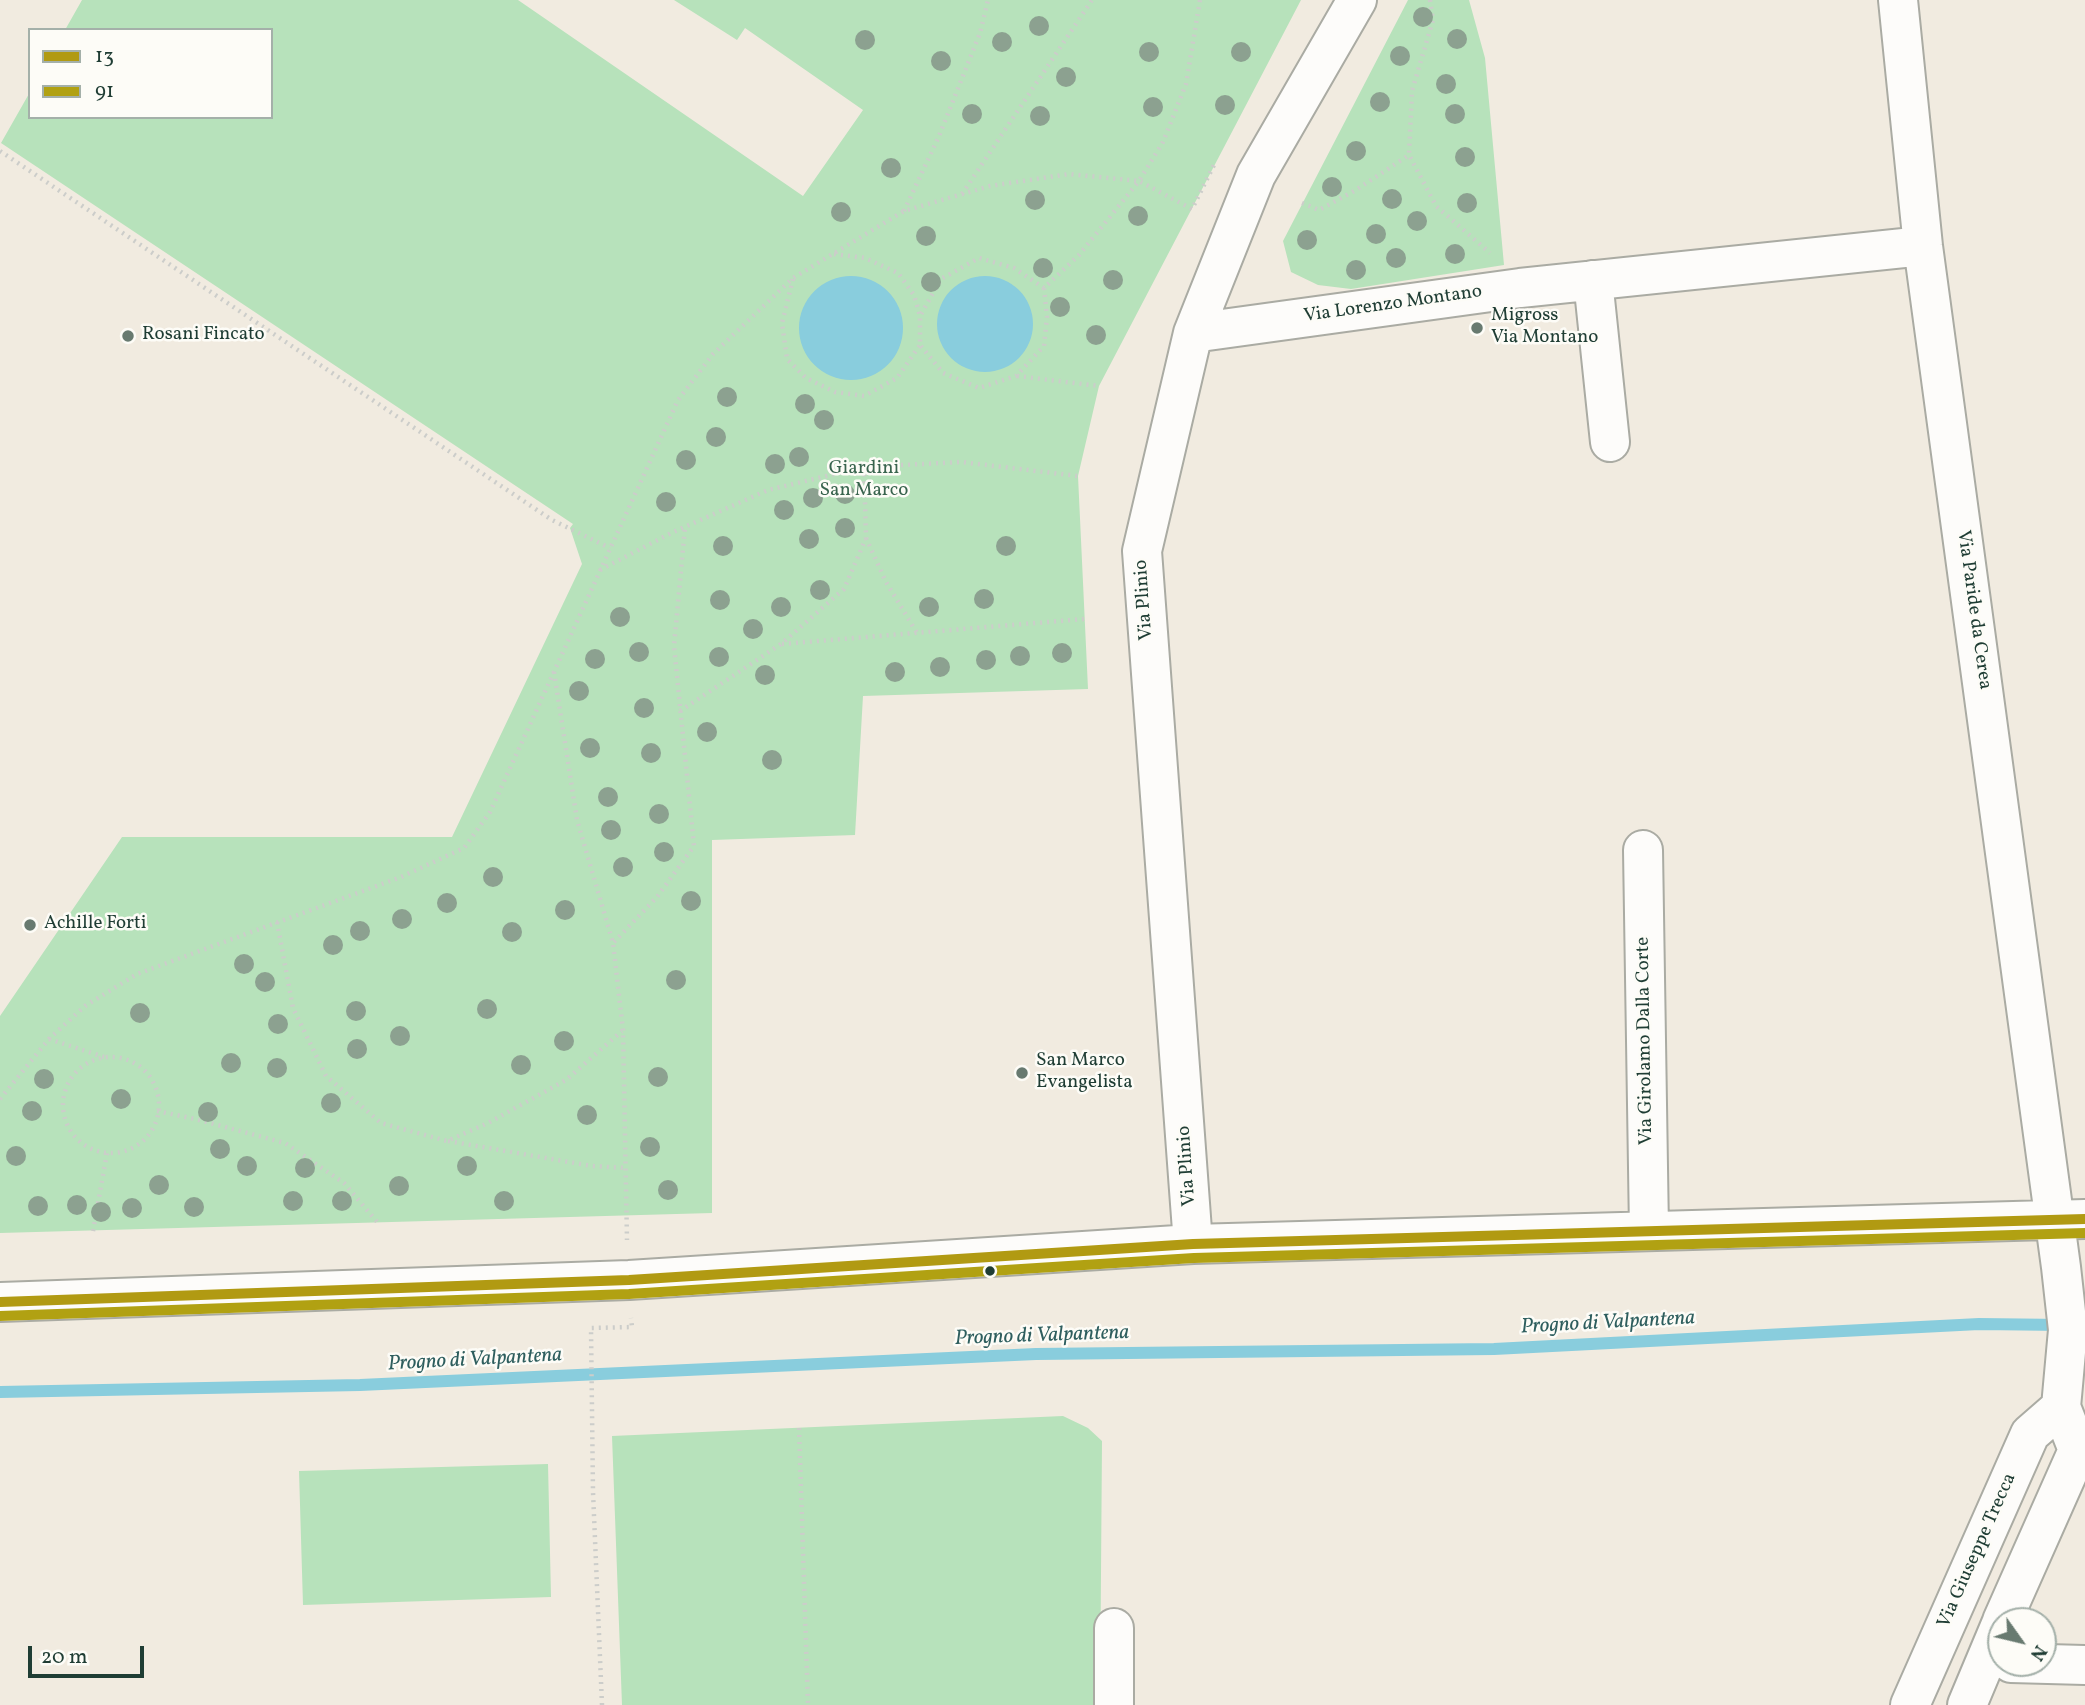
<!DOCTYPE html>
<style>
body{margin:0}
#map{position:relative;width:2085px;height:1705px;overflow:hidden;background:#f1ebe0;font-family:Vollkorn,serif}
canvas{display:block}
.legend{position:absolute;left:28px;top:28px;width:245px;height:91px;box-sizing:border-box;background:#fdfcf7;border:2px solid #a4b0a9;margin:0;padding:9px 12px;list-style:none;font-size:21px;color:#1f3d34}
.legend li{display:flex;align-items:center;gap:14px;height:35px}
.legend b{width:35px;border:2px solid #a4b0a9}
.north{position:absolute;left:1987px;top:1607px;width:70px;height:70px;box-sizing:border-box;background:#fdfcf7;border:2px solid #a4b0a9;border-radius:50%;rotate:124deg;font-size:19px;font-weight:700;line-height:28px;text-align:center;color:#1f3d34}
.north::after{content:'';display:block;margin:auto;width:24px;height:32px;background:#687a70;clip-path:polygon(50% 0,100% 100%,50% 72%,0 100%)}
.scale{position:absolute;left:28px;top:1646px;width:116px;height:32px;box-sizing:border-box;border:4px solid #1f3d34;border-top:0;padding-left:9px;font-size:21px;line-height:24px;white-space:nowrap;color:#1f3d34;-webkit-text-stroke:5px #fdfcf7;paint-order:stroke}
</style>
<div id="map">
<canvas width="2085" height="1705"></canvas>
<ul class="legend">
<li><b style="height:9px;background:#b19a12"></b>13</li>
<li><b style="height:9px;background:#b1a112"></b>91</li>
</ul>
<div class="north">N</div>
<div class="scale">20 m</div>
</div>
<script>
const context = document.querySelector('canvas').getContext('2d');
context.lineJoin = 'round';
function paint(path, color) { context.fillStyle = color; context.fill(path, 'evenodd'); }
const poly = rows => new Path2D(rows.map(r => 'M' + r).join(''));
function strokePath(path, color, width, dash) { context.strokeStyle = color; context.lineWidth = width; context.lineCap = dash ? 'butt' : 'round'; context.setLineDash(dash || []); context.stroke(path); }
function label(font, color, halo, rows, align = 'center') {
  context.font = font + ' Vollkorn,serif'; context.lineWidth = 5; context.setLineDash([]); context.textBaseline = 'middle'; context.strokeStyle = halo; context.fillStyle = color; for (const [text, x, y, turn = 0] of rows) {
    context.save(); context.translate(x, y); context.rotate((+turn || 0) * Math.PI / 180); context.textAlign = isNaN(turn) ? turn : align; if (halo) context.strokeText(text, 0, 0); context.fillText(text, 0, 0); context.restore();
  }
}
const green = poly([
 [82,0,518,0,803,196,863,110,745,28,737,40,674,0,1301,0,1099,386,1078,476,1088,689,863,696,855,835,712,840,712,1213,0,1233,0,1016,122,837,452,837,582,564,570,528,573,524,1,143,30,92,30,117,271,117,271,30,65,30],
 [1408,0,1469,0,1485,58,1504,265,1351,289,1318,285,1291,272,1283,241],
 [1063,1416,1088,1428,1102,1441,1100,1705,622,1705,612,1436],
 [548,1464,551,1597,303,1605,299,1471]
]);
const water = poly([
 '799 328a52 52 0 1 1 104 0a52 52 0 1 1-104 0Z',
 '937 324a48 48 0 1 1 96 0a48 48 0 1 1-96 0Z'
]);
const stream = poly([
 [0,1392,360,1385,1036,1354,1494,1349,1979,1324,2064,1325]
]);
const path = poly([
 [1430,0,1433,20,1412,91,1409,155,1436,206,1490,253],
 [0,151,552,520,610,548],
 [962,194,1092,0],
 [1302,203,1319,210,1356,190,1409,155],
 [904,211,939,136,980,33,988,0],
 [834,254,865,258,898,273,914,295,920,316],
 [793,279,782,323,787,359,806,378,835,392,864,396,897,378,920,345],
 [1044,288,1047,317,1044,346,1016,376,979,388,943,373,920,345,920,316,941,279,979,258,1014,268,1044,288,1079,255,1139,181,1192,209,1216,161],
 [1017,376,1099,386],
 [866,538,886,582,917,633],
 [600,570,671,533,768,490,864,467,961,462,1078,476],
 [782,644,1084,619],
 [554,672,577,820,613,943,623,1030,627,1240],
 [680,711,781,644,844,589,866,538,864,467],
 [277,922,293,1008,326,1076,381,1123,447,1141,488,1123,566,1080,622,1031],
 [614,942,657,897,694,846,674,646,685,527],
 [49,1039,104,1057],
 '63 1105a48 48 0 1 1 96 0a48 48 0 1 1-96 0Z',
 [0,1099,49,1039,85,1006,137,974,401,877,464,848,490,812,678,400,713,354,793,278,904,211,990,186,1069,174,1139,181,1163,142,1186,84,1200,0],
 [157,1111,195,1119,285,1143,344,1183,378,1223],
 [448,1141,592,1166,625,1168],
 [93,1231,107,1153],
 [799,1428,808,1705],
 [602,1705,593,1492,591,1328,632,1327,631,1318]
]);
const minor = poly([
 [1898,0,1923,246,2061,1267,2068,1330,2061,1407,2078,1450,2002,1621],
 [1593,280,1610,442],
 [1193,333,1520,288,1923,246],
 [1643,850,1649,1231],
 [1193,1244,1142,551,1193,333,1256,175,1357,0],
 [0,1302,629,1280,1193,1244,2085,1219],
 [1114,1628,1114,1705],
 [2011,1663,2085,1665],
 [1910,1705,2030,1434,2061,1407],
 [1967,1705,2001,1624]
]);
const bus1 = poly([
 [0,1302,629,1280,1193,1244,2085,1219]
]);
const bus2 = poly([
 [0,1316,629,1294,1194,1258,2085,1233]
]);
const trees = [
 [1423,17],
 [1039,26],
 [1457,39],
 [865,40],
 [1002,42],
 [1149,52],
 [1241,52],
 [1400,56],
 [941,61],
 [1066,77],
 [1446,84],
 [1380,102],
 [1225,105],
 [1153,107],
 [972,114],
 [1455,114],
 [1040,116],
 [1356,151],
 [1465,157],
 [891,168],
 [1332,187],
 [1392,199],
 [1035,200],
 [1467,203],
 [841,212],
 [1138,216],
 [1417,221],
 [1376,234],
 [926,236],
 [1307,240],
 [1455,254],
 [1396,258],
 [1043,268],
 [1356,270],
 [1113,280],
 [931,282],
 [1060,307],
 [1096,335],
 [727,397],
 [805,404],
 [824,420],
 [716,437],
 [799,457],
 [686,460],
 [775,464],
 [845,494],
 [813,498],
 [666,502],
 [784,510],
 [845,528],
 [809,539],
 [723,546],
 [1006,546],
 [820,590],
 [984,599],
 [720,600],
 [781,607],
 [929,607],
 [620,617],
 [753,629],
 [639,652],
 [1062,653],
 [1020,656],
 [719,657],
 [595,659],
 [986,660],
 [940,667],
 [895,672],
 [765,675],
 [579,691],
 [644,708],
 [707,732],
 [590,748],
 [651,753],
 [772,760],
 [608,797],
 [659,814],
 [611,830],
 [664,852],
 [623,867],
 [493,877],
 [691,901],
 [447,903],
 [565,910],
 [402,919],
 [360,931],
 [512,932],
 [333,945],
 [244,964],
 [676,980],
 [265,982],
 [487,1009],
 [356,1011],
 [140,1013],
 [278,1024],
 [400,1036],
 [564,1041],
 [357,1049],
 [231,1063],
 [521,1065],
 [277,1068],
 [658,1077],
 [44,1079],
 [121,1099],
 [331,1103],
 [32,1111],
 [208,1112],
 [587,1115],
 [650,1147],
 [220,1149],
 [16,1156],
 [247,1166],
 [467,1166],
 [305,1168],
 [159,1185],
 [399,1186],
 [668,1190],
 [293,1201],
 [342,1201],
 [504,1201],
 [77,1205],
 [38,1206],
 [194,1207],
 [132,1208],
 [101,1212]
];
const markers = [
 [1477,328,7,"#687a70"],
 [128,336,7,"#687a70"],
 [30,925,7,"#687a70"],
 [1022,1073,7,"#687a70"],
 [990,1271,6,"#1f3d34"]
];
const streetNames = [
 ["Via Lorenzo Montano",1393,305,-8],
 ["Via Plinio",1145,600,-94],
 ["Via Paride da Cerea",1973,610,82],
 ["Via Girolamo Dalla Corte",1646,1041,-91],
 ["Via Plinio",1188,1166,-94],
 ["Via Giuseppe Trecca",1978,1551,-66]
];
const poiNames = [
 ["Migross",1491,317],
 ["Via Montano",1491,339],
 ["Rosani Fincato",142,336],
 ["Achille Forti",44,925],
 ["San Marco",1036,1062],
 ["Evangelista",1036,1084]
];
const parkNames = [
 ["Giardini",864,470],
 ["San Marco",864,492]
];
const waterNames = [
 ["Progno di Valpantena",1608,1324,-3],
 ["Progno di Valpantena",1042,1337,-2],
 ["Progno di Valpantena",475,1361,-3]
];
paint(green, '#b7e2bb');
paint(water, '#89cddd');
strokePath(stream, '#89cddd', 12);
strokePath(minor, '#aaaba3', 42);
strokePath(path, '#cccdca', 4.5, [2, 5]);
strokePath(minor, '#fdfcfa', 38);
strokePath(bus1, '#b19a12', 10);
strokePath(bus2, '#b1a112', 10);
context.fillStyle = '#8ca190';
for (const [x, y] of trees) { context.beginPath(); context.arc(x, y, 10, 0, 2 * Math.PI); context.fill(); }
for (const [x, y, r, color] of markers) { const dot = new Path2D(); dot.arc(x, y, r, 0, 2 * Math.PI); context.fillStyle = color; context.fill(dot); strokePath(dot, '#fdfcf7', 2.5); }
label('19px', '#1f3d34', '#fdfcf7', streetNames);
label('19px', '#1f3d34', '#fdfcf7', poiNames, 'left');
label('19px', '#39644e', '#fdfcf7', parkNames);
label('italic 21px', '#2e5e5e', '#fdfcf7', waterNames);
</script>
